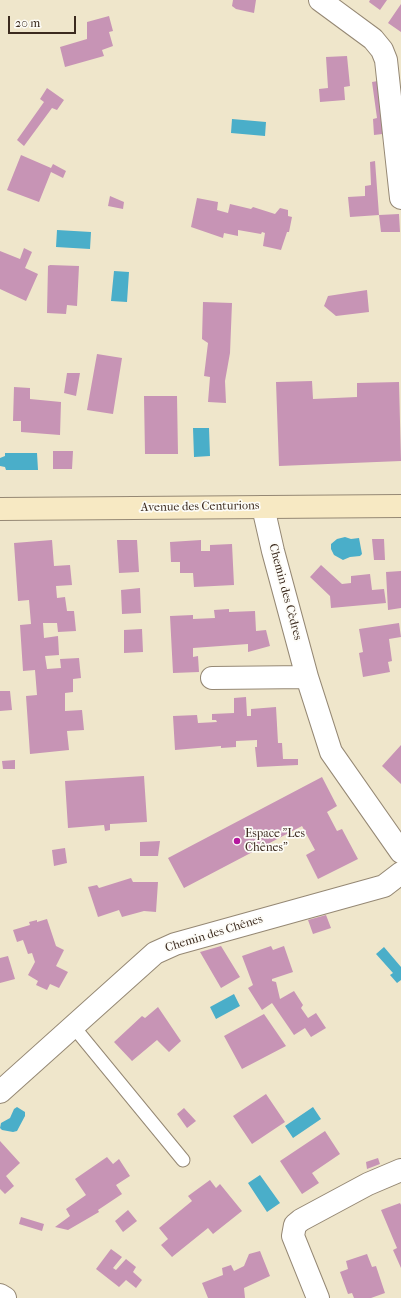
<!DOCTYPE html>
<meta charset="utf-8">
<style>
body{margin:0}
#map{position:relative;width:401px;height:1298px;overflow:hidden;background:#efe6cb;font-family:"IM FELL French Canon",serif}
canvas{display:block}
.scale{position:absolute;left:8px;top:16px;width:68px;height:18px;box-sizing:border-box;border:2px solid #3b2a1e;border-top:0;padding-left:5px;font-size:12px;line-height:14px;white-space:nowrap;color:#3b2a1e;-webkit-text-stroke:3px #fdfcf7;paint-order:stroke}
</style>
<div id="map">
<canvas width="401" height="1298"></canvas>
<div class="scale">20 m</div>
</div>
<script>
const context = document.querySelector('canvas').getContext('2d');
context.lineJoin = 'round';
function paint(path, color) { context.fillStyle = color; context.fill(path, 'evenodd'); }
const poly = rows => new Path2D(rows.map(r => 'M' + r).join(''));
function strokePath(path, color, width, dash) { context.strokeStyle = color; context.lineWidth = width; context.lineCap = dash ? 'butt' : 'round'; context.setLineDash(dash || []); context.stroke(path); }
function label(font, color, halo, rows, align = 'center') {
  context.font = font + ' "IM FELL French Canon",serif'; context.lineWidth = 3.5; context.setLineDash([]); context.textBaseline = 'middle'; context.strokeStyle = halo; context.fillStyle = color; for (const [text, x, y, turn = 0] of rows) {
    context.save(); context.translate(x, y); context.rotate((+turn || 0) * Math.PI / 180); context.textAlign = isNaN(turn) ? turn : align; if (halo) context.strokeText(text, 0, 0); context.fillText(text, 0, 0); context.restore();
  }
}
const water = poly([
 [232,119,266,122,265,136,231,133],
 [57,230,91,232,90,249,56,247],
 [114,271,129,272,127,302,111,301],
 [193,428,209,428,210,456,194,457],
 [5,453,37,453,38,470,6,470,5,467,0,466,0,458,5,456],
 [345,537,351,539,359,538,362,554,360,556,350,557,343,560,334,555,331,549,331,544,337,539],
 [384,947,401,967,401,980,397,983,390,975,393,973,376,954],
 [234,994,240,1006,216,1019,210,1007],
 [17,1107,25,1112,25,1116,17,1131,13,1132,2,1130,0,1128,1,1123,10,1118,14,1109],
 [313,1107,321,1119,293,1138,285,1126],
 [260,1175,280,1203,267,1212,248,1183]
]);
const building = poly([
 [233,0,256,0,254,13,236,9,232,6],
 [370,0,387,0,380,10,369,2],
 [401,4,401,32,388,23],
 [109,16,113,31,109,32,113,46,102,50,104,56,65,67,60,47,87,39,87,22],
 [347,56,350,86,344,87,345,100,320,102,319,89,328,88,326,57],
 [384,80,391,133,374,135,373,119,377,118,372,82],
 [47,88,64,100,57,110,52,108,24,146,17,140,44,102,40,99],
 [21,155,51,168,53,164,66,171,63,178,51,172,39,202,7,190],
 [375,161,379,215,350,217,348,197,365,196,365,186,371,185,370,162],
 [110,196,124,202,123,209,108,206],
 [197,198,218,202,217,210,228,213,230,204,251,209,253,207,275,214,280,208,288,210,288,216,292,217,289,232,287,232,281,250,263,246,265,233,262,232,261,234,238,230,238,236,224,233,223,238,191,227],
 [399,214,400,232,381,232,379,215],
 [24,248,32,252,25,268,38,274,26,301,0,289,0,251,20,259],
 [50,265,79,266,77,306,67,305,66,314,47,313,48,266],
 [367,290,369,312,336,316,324,306,328,296],
 [203,302,232,303,230,353,225,381,226,403,208,402,210,377,204,376,208,343,202,339],
 [97,354,122,358,113,414,87,410],
 [67,373,80,373,76,396,64,393],
 [312,381,313,399,357,397,357,383,399,382,401,461,279,466,276,382],
 [14,387,30,388,30,399,61,402,60,435,21,432,21,421,13,421],
 [144,396,177,396,178,454,145,454],
 [53,451,73,451,72,469,53,469],
 [372,539,384,539,385,560,374,560],
 [52,540,54,566,70,565,72,585,56,586,57,598,65,597,67,611,74,611,76,631,58,632,57,623,43,623,44,638,58,636,59,655,45,656,47,669,61,668,60,659,79,658,81,678,73,679,73,692,65,693,65,711,82,710,84,730,67,731,69,750,30,754,26,696,37,695,35,670,23,671,20,625,31,624,29,600,18,601,14,543],
 [117,540,137,540,139,572,119,573],
 [201,540,201,551,210,551,210,545,232,544,234,585,194,587,193,573,180,573,180,562,171,562,170,542],
 [321,565,342,584,351,583,351,576,370,574,372,590,384,589,386,603,331,608,330,596,310,577],
 [401,571,401,608,388,610,386,572],
 [140,588,141,613,122,614,121,590],
 [229,609,229,612,255,611,256,631,266,630,270,646,248,652,248,644,193,648,193,657,198,656,199,672,173,673,170,616,193,615,193,619,215,618,214,610],
 [399,623,401,637,389,639,392,661,388,662,390,672,363,677,359,653,363,652,359,629],
 [142,629,143,652,124,653,124,630],
 [0,691,10,691,12,710,0,711],
 [246,697,247,716,251,716,251,709,276,707,278,743,282,743,283,759,298,759,298,765,257,767,255,747,257,747,257,740,236,741,236,747,221,748,221,746,175,750,173,716,197,715,198,723,217,722,216,720,212,720,212,714,234,713,234,698],
 [401,745,401,784,382,766],
 [15,760,15,769,3,769,2,761],
 [144,776,147,822,110,824,110,830,105,831,104,825,68,828,65,781],
 [322,777,337,806,327,812,337,831,342,829,358,859,318,879,306,855,315,850,302,826,184,888,168,858],
 [160,841,158,856,140,856,140,842],
 [65,848,67,863,54,866,52,850],
 [131,878,133,882,158,882,156,912,144,911,122,917,119,910,98,917,88,887,97,885,99,888],
 [326,915,331,928,313,934,308,920],
 [47,919,56,946,64,950,56,966,68,972,59,988,50,984,47,990,36,985,38,981,28,975,35,962,32,953,28,954,23,940,17,942,13,930,30,925,29,922,37,920,37,922],
 [221,946,240,977,221,988,200,952],
 [271,946,273,950,284,946,293,972,272,979,272,981,276,982,280,999,294,991,303,1005,301,1008,308,1018,316,1013,326,1028,311,1037,305,1028,294,1035,272,1003,262,1010,248,988,253,985,242,956],
 [8,956,15,979,0,983,0,958],
 [158,1007,181,1041,169,1052,157,1040,132,1061,114,1042,142,1016,145,1018],
 [264,1014,286,1046,242,1069,224,1036],
 [266,1094,285,1122,252,1144,233,1116],
 [184,1108,196,1121,187,1128,177,1114],
 [325,1131,340,1154,312,1173,319,1183,302,1194,280,1161],
 [0,1141,20,1163,6,1176,14,1186,5,1194,0,1189],
 [107,1157,113,1164,119,1159,130,1176,116,1185,122,1194,98,1210,99,1212,68,1230,55,1227,70,1216,66,1209,86,1195,75,1179],
 [378,1158,380,1164,367,1169,366,1162],
 [210,1180,216,1188,220,1184,242,1211,213,1234,208,1228,172,1257,161,1245,168,1239,159,1228,192,1201,188,1196],
 [400,1203,401,1205,401,1268,393,1250,397,1248,381,1210],
 [128,1210,137,1221,123,1232,115,1221],
 [21,1217,44,1224,42,1231,19,1224],
 [111,1249,122,1257,113,1268,116,1270,126,1259,136,1267,133,1272,142,1280,136,1288,126,1280,119,1287,96,1269],
 [260,1251,270,1276,244,1288,245,1298,208,1298,202,1283,223,1275,222,1268,231,1265,234,1271,244,1266,249,1254],
 [367,1254,372,1267,376,1266,385,1293,371,1298,354,1298,352,1293,348,1294,340,1272,348,1269,346,1261]
]);
const lane = poly([
 [73,1026,183,1160]
]);
const street = poly([
 [320,0,373,39,382,50,386,60,401,198],
 [263,507,273,551,307,677,331,752,401,852],
 [212,678,307,677],
 [0,1092,155,953,175,944,384,886,401,873],
 [0,1295,5,1298],
 [318,1298,293,1236,295,1225,301,1220,368,1184,401,1170]
]);
const secondary = poly([
 [0,509,401,506]
]);
const markers = [
 [237,841,4,"#b5179e"]
];
const streetNames = [
 ["Avenue des Centurions",200,507,-1],
 ["Chemin des Cèdres",285,592,75],
 ["Chemin des Chênes",214,934,-17]
];
const poiNames = [
 ["Espace \"Les",245,834],
 ["Chênes\"",245,848]
];
paint(water, '#4aaec9');
paint(building, '#c794b5');
strokePath(lane, '#958874', 15);
strokePath(street, '#958874', 24);
strokePath(secondary, '#958874', 24);
strokePath(lane, '#fff', 13);
strokePath(street, '#fff', 22);
strokePath(secondary, '#f7e9c3', 22);
for (const [x, y, r, color] of markers) { const dot = new Path2D(); dot.arc(x, y, r, 0, 2 * Math.PI); context.fillStyle = color; context.fill(dot); strokePath(dot, '#fdfcf7', 1.5); }
label('12px', '#3b2a1e', '#fdfcf7', streetNames);
label('12px', '#3b2a1e', '#fdfcf7', poiNames, 'left');
</script>
